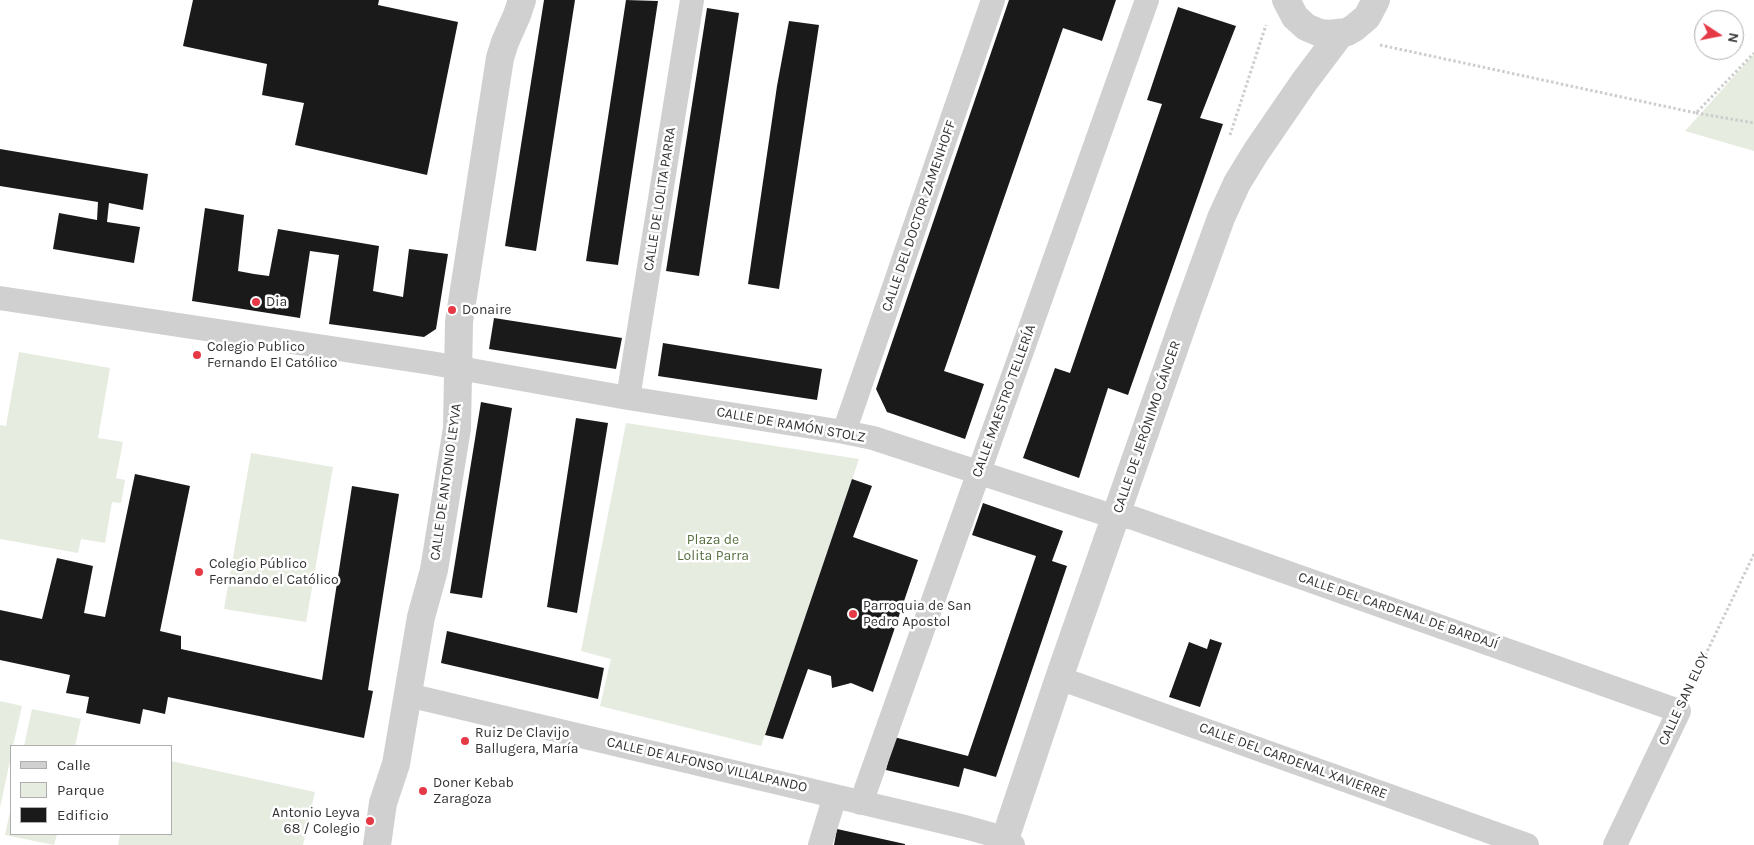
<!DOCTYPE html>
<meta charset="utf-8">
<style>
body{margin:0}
#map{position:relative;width:1754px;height:845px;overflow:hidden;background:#fff;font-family:Karla,sans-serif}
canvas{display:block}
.legend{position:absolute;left:10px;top:745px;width:162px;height:90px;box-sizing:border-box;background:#fff;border:1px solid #adadad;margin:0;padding:6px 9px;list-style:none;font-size:15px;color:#333}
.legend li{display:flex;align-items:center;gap:10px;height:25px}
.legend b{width:25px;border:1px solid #adadad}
.north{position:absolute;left:1694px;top:10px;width:50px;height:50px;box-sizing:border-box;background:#fff;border:1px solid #adadad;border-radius:50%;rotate:101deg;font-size:14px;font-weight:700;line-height:20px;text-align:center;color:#333}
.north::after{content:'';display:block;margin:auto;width:18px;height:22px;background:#e63946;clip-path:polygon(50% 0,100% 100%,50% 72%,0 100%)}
</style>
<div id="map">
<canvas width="1754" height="845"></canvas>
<ul class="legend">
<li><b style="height:6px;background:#d0d0d0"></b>Calle</li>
<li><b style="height:14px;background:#e6ecdf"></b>Parque</li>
<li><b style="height:14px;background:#1a1a1a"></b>Edificio</li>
</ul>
<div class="north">N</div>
</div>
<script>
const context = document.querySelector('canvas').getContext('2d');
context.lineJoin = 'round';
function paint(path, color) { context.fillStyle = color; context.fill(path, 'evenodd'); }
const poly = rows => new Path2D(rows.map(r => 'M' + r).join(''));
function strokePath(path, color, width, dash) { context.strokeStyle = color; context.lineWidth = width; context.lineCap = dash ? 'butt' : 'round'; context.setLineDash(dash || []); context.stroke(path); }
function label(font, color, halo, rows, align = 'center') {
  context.font = font + ' Karla,sans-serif'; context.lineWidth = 5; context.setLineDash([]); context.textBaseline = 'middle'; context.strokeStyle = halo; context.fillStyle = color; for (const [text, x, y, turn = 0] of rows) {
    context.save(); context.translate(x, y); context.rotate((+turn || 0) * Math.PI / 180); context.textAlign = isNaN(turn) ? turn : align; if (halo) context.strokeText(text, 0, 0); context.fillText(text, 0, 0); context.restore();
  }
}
const green = poly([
 [1754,54,1754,151,1685,131],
 [19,352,110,368,98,438,123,442,116,478,125,480,121,503,112,502,105,543,81,539,78,553,0,539,0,425,6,426],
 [626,423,859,459,761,746,600,706,611,659,581,651],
 [251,453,333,467,306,622,224,609],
 [0,701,22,706,13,746,11,746,11,756,0,808],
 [32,709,81,719,75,746,24,746],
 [171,761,315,792,303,845,118,845,120,834,171,834],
 [11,807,11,834,57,834,54,845,5,835]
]);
const building = poly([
 [193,0,379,0,378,5,458,22,427,175,295,145,304,103,262,95,267,64,183,46],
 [544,0,575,0,536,251,505,246],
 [626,0,658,1,618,265,586,261],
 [1009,0,1116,0,1102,41,1063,28,944,371,984,384,965,439,887,412,876,389],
 [1178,7,1236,26,1200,118,1223,124,1128,395,1108,388,1079,478,1023,458,1055,368,1070,373,1162,104,1147,100],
 [707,8,739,13,699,276,666,271],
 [789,21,819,25,779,289,748,284,777,86],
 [0,149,148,174,143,210,109,203,107,222,140,227,134,263,53,249,59,213,97,220,98,202,0,186],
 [205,208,244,215,238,271,254,274,269,276,278,229,379,246,373,291,403,297,409,249,448,254,436,329,424,337,329,324,339,255,310,251,300,318,192,301],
 [494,318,622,338,616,369,489,349],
 [663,343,822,369,817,400,658,376],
 [481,402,512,408,482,598,450,593],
 [576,418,608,423,577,613,547,607],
 [135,474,190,486,160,631,181,636,181,649,322,680,352,486,399,494,368,690,373,691,364,738,168,697,165,714,143,709,140,724,86,713,89,697,66,693,70,675,0,660,0,610,42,619,57,558,93,566,84,613,105,617],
 [852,479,872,486,853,537,918,560,873,692,851,683,832,688,831,676,808,669,783,739,765,735],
 [983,503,1063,531,1052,561,1067,566,996,777,964,768,959,787,886,770,894,737,968,756,1036,556,972,535],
 [447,631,604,668,598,699,441,663],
 [1210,639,1222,643,1200,707,1169,697,1189,642,1207,649],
 [837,829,905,844,905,845,834,845]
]);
const path = poly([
 [1380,45,1696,113,1754,53],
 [1696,113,1754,123],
 [1230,135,1266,25],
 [1690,687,1754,554]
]);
const minor = poly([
 [0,298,431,363,628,398,844,432,873,438,1103,513,1133,518,1679,711,1615,845],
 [628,398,692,0],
 [844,432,993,0],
 [1059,678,1527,845],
 [408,695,965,827,990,834,1013,845],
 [861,803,1147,0],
 [820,845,835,796]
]);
const tertiary = poly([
 [1286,0,1295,17,1306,27,1320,33,1328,34,1347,32,1354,28,1367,17,1376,0],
 [377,845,383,803,396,764,421,617,434,570,457,428,459,322,500,58,505,42,517,15,522,0],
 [1003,845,1059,678,1188,309,1221,218,1237,183,1256,152,1304,82,1341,33]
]);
const markers = [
 [256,302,5,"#e63946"],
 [452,310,5,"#e63946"],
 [197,355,5,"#e63946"],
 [199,572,5,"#e63946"],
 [853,614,5,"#e63946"],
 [465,741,5,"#e63946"],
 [423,791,5,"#e63946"],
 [370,821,5,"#e63946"]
];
const streetNames = [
 ["CALLE DE LOLITA PARRA",660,199,-81],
 ["CALLE DEL DOCTOR ZAMENHOFF",919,216,-71],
 ["CALLE MAESTRO TELLERÍA",1004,401,-70],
 ["CALLE DE RAMÓN STOLZ",791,425,10],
 ["CALLE DE JERÓNIMO CÁNCER",1147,427,-71],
 ["CALLE DE ANTONIO LEYVA",446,482,-82],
 ["CALLE DEL CARDENAL DE BARDAJÍ",1398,611,19],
 ["CALLE SAN ELOY",1684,699,-65],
 ["CALLE DEL CARDENAL XAVIERRE",1293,761,20],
 ["CALLE DE ALFONSO VILLALPANDO",707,765,13]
];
const poiNames = [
 ["Dia",266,302],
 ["Donaire",462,310],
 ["Colegio Publico",207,347],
 ["Fernando El Católico",207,363],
 ["Colegio Público",209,564],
 ["Fernando el Católico",209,580],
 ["Parroquia de San",863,606],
 ["Pedro Apostol",863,622],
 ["Ruiz De Clavijo",475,733],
 ["Ballugera, María",475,749],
 ["Doner Kebab",433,783],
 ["Zaragoza",433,799],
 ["Antonio Leyva",360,813,"right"],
 ["68 / Colegio",360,829,"right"]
];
const parkNames = [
 ["Plaza de",713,540],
 ["Lolita Parra",713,556]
];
paint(green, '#e6ecdf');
paint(building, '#1a1a1a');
strokePath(path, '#cdcdcd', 3, [2.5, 2.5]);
strokePath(minor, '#d0d0d0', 24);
strokePath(tertiary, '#d0d0d0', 28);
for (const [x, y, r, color] of markers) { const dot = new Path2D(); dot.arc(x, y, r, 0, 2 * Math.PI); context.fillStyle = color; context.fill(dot); strokePath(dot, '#fff', 2); }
label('14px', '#333', '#fff', streetNames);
label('14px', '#333', '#fff', poiNames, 'left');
label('14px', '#56703f', '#fff', parkNames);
</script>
